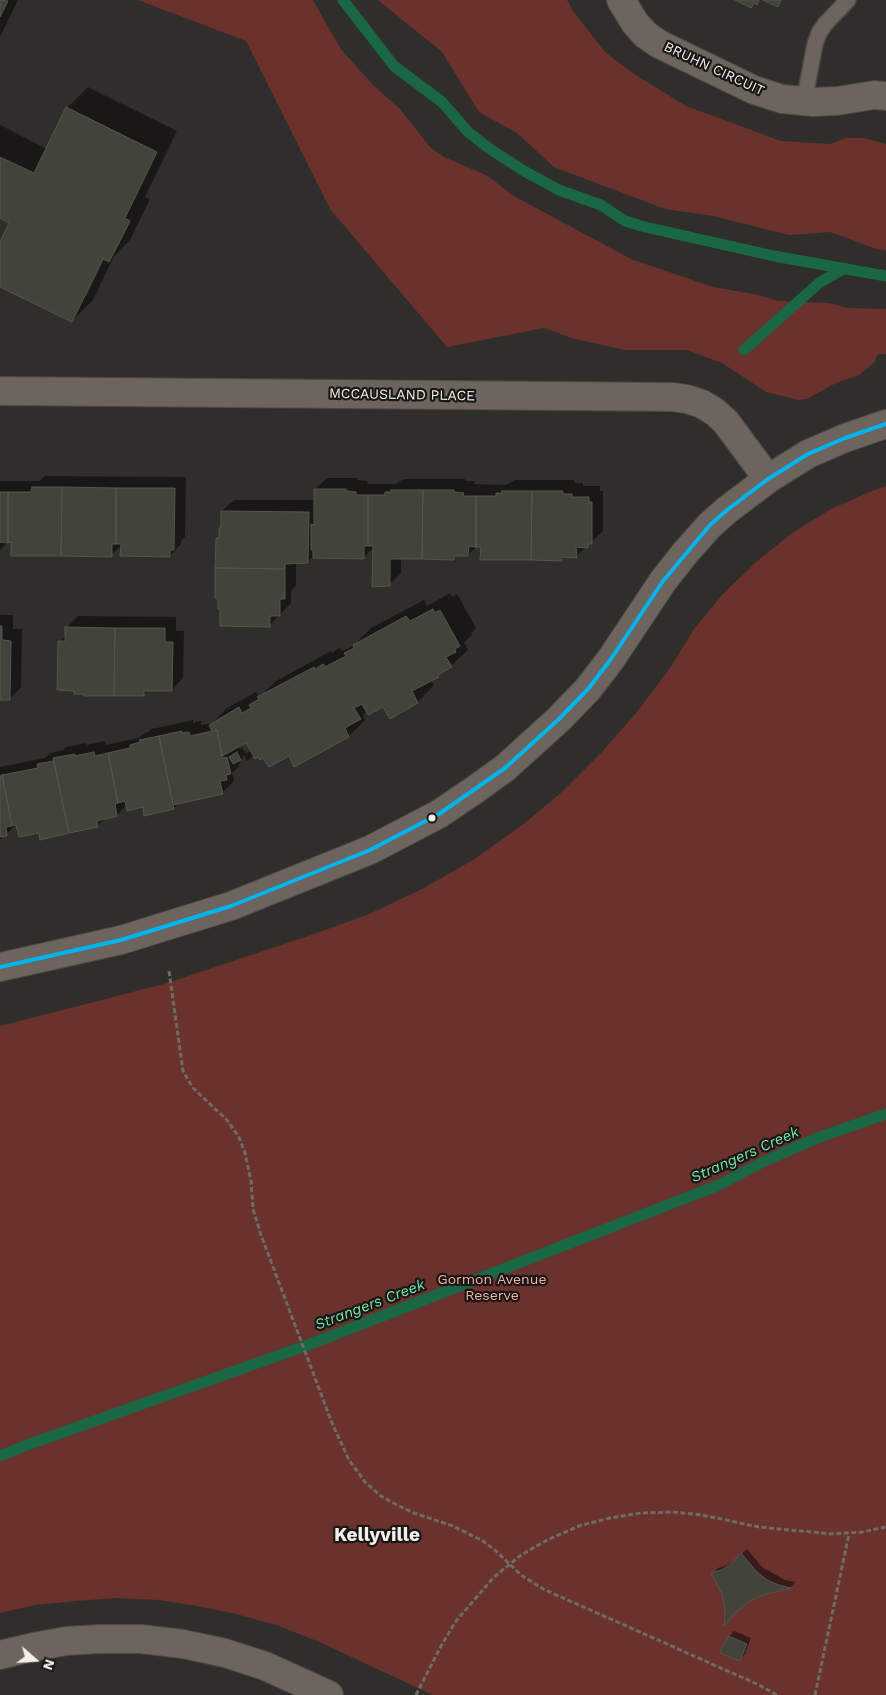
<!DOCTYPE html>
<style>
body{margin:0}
#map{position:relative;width:886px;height:1695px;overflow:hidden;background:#302e2a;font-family:"Work Sans",sans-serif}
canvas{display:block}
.north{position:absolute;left:10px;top:1635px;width:50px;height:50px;-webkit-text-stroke:4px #191714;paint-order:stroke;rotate:109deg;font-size:14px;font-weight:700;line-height:20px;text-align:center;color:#f2f0eb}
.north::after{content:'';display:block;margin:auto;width:18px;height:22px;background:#f2f0eb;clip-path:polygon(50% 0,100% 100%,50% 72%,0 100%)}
</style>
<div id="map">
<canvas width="886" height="1695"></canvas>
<div class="north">N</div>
</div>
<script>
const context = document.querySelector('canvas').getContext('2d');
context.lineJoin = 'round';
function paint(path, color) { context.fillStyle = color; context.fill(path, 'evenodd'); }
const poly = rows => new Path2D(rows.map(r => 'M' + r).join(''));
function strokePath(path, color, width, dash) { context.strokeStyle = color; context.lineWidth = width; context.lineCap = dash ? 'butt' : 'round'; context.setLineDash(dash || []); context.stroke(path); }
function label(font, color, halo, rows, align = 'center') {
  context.font = font + ' "Work Sans",sans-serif'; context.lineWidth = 4.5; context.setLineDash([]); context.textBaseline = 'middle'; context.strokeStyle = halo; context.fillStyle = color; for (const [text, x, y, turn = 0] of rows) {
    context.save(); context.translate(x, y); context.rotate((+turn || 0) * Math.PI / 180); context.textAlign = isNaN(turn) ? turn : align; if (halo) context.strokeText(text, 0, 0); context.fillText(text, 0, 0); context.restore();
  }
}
const green = poly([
 [138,0,313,0,340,48,373,85,400,109,430,147,444,157,488,176,512,195,631,259,713,287,759,295,777,301,829,303,848,308,886,309,886,354,878,354,874,363,859,375,836,383,807,399,798,400,766,392,722,363,687,350,625,350,575,339,544,328,447,347,330,209,246,41],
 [378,0,567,0,573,11,605,52,631,72,686,106,781,141,831,144,846,138,863,138,886,144,886,250,876,249,831,232,789,235,713,216,665,209,554,167,517,133,479,112,442,52],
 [886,486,886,1695,433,1695,317,1641,276,1625,236,1614,197,1606,159,1600,117,1598,76,1601,35,1605,0,1613,0,1026,164,984,314,934,369,914,422,889,473,860,521,826,563,791,601,753,637,712,670,668,694,629,723,594,756,562,792,533,831,509,872,491]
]);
const shadow = poly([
 [0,0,18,0,0,37],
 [88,87,177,131,145,197,150,199,130,240,114,256,93,300,72,321,0,286,0,245,11,222,0,217,0,125,47,149,67,108],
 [104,253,106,254,86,297,83,297],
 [45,476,186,477,185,537,181,541,181,544,170,556,122,545,111,555,13,541,9,541,0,550,0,481,40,481],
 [327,478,357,478,357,480,367,481,368,484,395,484,404,479,465,479,465,481,475,481,474,484,506,485,515,480,574,480,574,483,583,483,583,486,600,486,600,491,603,491,603,531,576,556,565,556,562,560,478,545,468,555,457,555,453,559,401,558,401,573,389,585,374,547,363,558,313,557,307,562,296,562,296,586,291,591,291,603,270,625,217,539,220,536,220,529,223,526,222,511,234,500,315,500,315,489],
 [450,593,452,597,457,594,476,628,471,633,472,635,464,643,468,650,451,666,431,680,434,685,418,702,391,717,384,705,367,711,363,715,365,720,349,736,289,755,254,755,247,761,244,755,238,767,232,773,234,781,222,793,180,802,174,808,127,804,117,815,106,817,98,826,40,832,17,824,0,840,0,766,0,767,45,758,50,753,63,750,66,747,86,743,87,745,105,741,106,745,138,738,143,734,148,732,152,729,193,720,193,723,201,721,201,725,212,723,227,708,256,692,259,697,276,681,331,651,332,653,340,648,342,651,353,646,371,628,424,600,427,606],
 [247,741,251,749,246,754,242,748,240,749,239,745],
 [0,615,13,615,13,629,22,629,21,687,10,699,0,699],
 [78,616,176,617,176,631,184,631,183,678,172,690,149,690,143,695,59,642,66,635,66,628],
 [747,1549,762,1567,785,1580,795,1582,791,1587,763,1593,726,1609,723,1594,713,1573,718,1568,728,1565,737,1559],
 [734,1631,751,1638,745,1654,740,1660,729,1637]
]);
const stream = poly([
 [343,0,394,66,442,102,468,132,490,149,524,171,559,190,601,205,625,221,641,226,774,256,886,276],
 [744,350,819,283,845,268],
 [0,1456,27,1445,308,1345,719,1185,763,1162,817,1138,886,1114]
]);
const building = poly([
 [0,0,8,1,0,17,0,0],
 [735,0,759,0,757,5,754,3,751,8,735,0],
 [763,0,781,0,778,7,763,0],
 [66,107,157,152,125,218,130,221,119,243,109,262,103,259,72,322,0,287,0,242,9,223,0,218,0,157,34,173,66,107],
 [32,487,62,487,61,556,11,556,11,542,8,543,8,492,31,492,32,487],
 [62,487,116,488,116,544,112,544,112,557,61,556,62,487],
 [116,488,175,488,174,550,170,550,170,557,120,556,121,544,116,544,116,488],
 [314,489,346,489,346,491,356,492,356,495,368,495,368,546,364,546,364,559,313,558,313,550,311,550,311,524,314,525,314,489],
 [391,490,423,490,422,559,390,559,390,586,372,587,373,546,368,546,368,495,385,495,385,492,391,492,391,490],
 [423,490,454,490,454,492,464,493,463,496,476,496,476,547,469,546,468,556,454,556,454,560,422,559,423,490],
 [502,491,532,491,531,560,480,560,481,547,476,547,476,496,496,496,496,493,502,493,502,491],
 [532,491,563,491,563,494,572,494,572,497,589,497,589,502,592,502,592,544,588,544,588,548,576,547,577,558,562,557,562,561,531,560,532,491],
 [0,492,8,492,8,543,0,542,0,492],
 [221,511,309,512,308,563,285,564,285,569,215,568,216,538,219,538,219,528,221,528,221,511],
 [215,568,285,569,285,599,280,599,280,616,270,616,270,627,220,626,220,609,218,609,218,599,215,598,215,568],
 [433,609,435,613,440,610,460,646,455,649,456,652,446,657,452,667,438,675,439,677,412,691,418,703,390,719,383,707,368,715,362,704,354,708,361,719,345,728,349,737,294,767,289,756,269,767,263,758,260,760,258,757,255,759,246,743,222,756,217,730,212,731,209,725,239,707,242,713,251,708,249,705,259,699,257,697,314,667,315,669,323,664,325,667,346,656,344,653,354,648,353,645,406,616,410,621,433,609],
 [0,626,2,626,2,640,11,641,10,700,0,700,0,626],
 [65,627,115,628,114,696,84,696,84,694,74,694,74,691,57,690,58,641,65,641,65,627],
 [115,628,165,628,165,642,173,642,172,691,144,691,144,696,114,696,115,628],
 [217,730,222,756,223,758,227,757,231,774,226,775,227,780,220,781,223,794,173,805,159,736,182,731,182,733,189,732,190,736,217,730],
 [159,736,174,809,144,816,143,807,127,811,125,801,118,803,108,753,130,748,130,745,140,742,139,740,159,736],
 [94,752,95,756,108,753,118,803,115,804,117,816,97,821,98,827,69,833,53,758,75,754,75,756,94,752],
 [237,752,241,760,233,764,229,757,237,752],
 [54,761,69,833,40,840,39,833,19,837,16,825,12,826,2,775,38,768,37,764,54,761],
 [2,775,12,826,6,827,7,836,0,837,0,776,2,775],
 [741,1553,757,1572,767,1580,779,1585,791,1588,763,1595,750,1601,736,1612,724,1626,725,1610,722,1594,711,1573,721,1570,730,1565,741,1553],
 [728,1636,747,1644,740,1661,720,1653,728,1636]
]);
const path = poly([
 [169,971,183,1071,193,1088,227,1120,239,1137,245,1153,251,1181,253,1209,261,1235,332,1423,349,1460,365,1482,381,1496,395,1504,414,1513,453,1526,483,1541,496,1551,521,1575,543,1589,757,1684,777,1695],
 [416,1695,441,1646,456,1621,494,1577,521,1555,549,1539,579,1526,610,1518,641,1513,672,1512,702,1515,759,1527,831,1534,862,1532,886,1527],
 [815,1695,849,1534]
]);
const service = poly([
 [804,102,815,44,819,33,825,24,848,0]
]);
const minor = poly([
 [621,0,635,23,646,35,659,44,754,90,782,99,813,102,837,101,874,95,886,96],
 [0,391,672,397,687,399,702,404,715,412,726,422,768,479],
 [0,1655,33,1647,66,1641,99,1639,141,1639,183,1644,225,1653,265,1666,329,1695]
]);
const tertiary = poly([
 [0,967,121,940,231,906,370,850,439,814,473,791,505,768,559,719,588,689,611,659,663,581,685,553,710,525,727,510,768,479,808,454,845,438,886,424]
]);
const bus1 = poly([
 [0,967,121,940,231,906,370,850,439,814,505,768,559,719,588,689,611,659,663,581,710,525,727,510,768,479,808,454,845,438,886,424]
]);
const markers = [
 [432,818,4.5,"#f2f0eb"]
];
const streetNames = [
 ["BRUHN CIRCUIT",714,69,25],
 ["MCCAUSLAND PLACE",402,395,1]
];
const parkNames = [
 ["Gormon Avenue",492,1280],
 ["Reserve",492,1296]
];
const waterNames = [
 ["Strangers Creek",745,1155,-24],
 ["Strangers Creek",370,1305,-21]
];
const districtNames = [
 ["Kellyville",377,1535]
];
paint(green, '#6a312d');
paint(shadow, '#0007');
strokePath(stream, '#196744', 11);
paint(building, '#42443a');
strokePath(building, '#545451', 1);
strokePath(service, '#4a4946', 18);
strokePath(minor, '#4a4946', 30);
strokePath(tertiary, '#4a4946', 30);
strokePath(path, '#6e6a64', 3, [5, 2.5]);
strokePath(service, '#6c645d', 15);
strokePath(minor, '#6c645d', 28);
strokePath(tertiary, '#6c645d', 28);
strokePath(bus1, '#00b5ef', 4);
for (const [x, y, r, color] of markers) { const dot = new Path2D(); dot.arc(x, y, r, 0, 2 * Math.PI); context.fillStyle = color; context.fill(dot); strokePath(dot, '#191714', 2); }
label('14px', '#f2f0eb', '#191714', streetNames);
label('14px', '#f2b0a9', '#191714', parkNames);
label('italic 15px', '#77e4ab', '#191714', waterNames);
label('bold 19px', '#f2f0eb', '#191714', districtNames);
</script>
